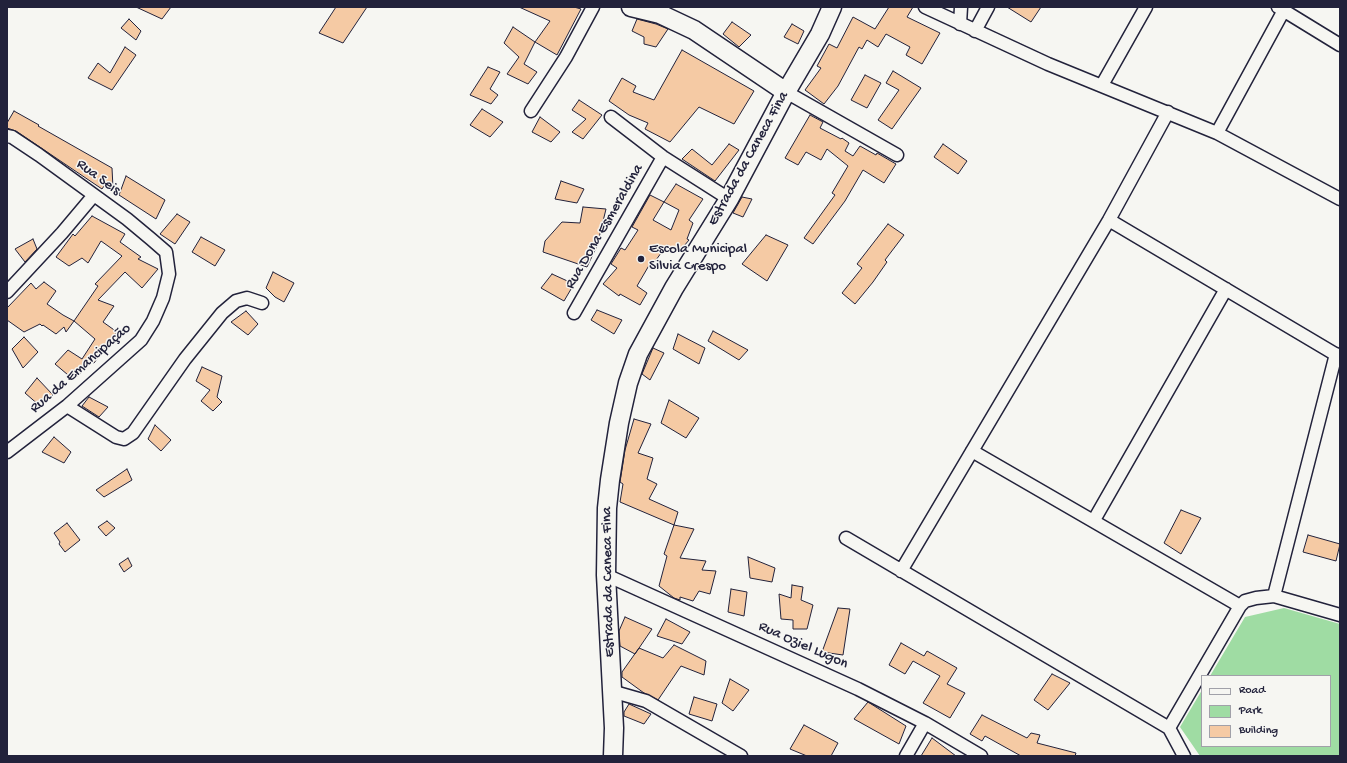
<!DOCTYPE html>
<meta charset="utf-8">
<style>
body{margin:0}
#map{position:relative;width:1347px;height:763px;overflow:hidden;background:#f6f6f2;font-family:"Gochi Hand",sans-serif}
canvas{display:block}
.frame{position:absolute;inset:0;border:8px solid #22223b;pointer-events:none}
.legend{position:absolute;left:1201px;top:675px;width:130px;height:72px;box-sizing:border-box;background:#f6f6f2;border:1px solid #a1a1a9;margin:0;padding:5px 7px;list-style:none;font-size:12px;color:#22223b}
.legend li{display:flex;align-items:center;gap:8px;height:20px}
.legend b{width:20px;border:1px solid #a1a1a9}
</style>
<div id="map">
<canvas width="1347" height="763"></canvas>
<div class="frame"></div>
<ul class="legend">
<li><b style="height:5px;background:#f6f6f2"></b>Road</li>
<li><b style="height:11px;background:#9fdca3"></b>Park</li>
<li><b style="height:11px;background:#f5caa4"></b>Building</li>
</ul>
</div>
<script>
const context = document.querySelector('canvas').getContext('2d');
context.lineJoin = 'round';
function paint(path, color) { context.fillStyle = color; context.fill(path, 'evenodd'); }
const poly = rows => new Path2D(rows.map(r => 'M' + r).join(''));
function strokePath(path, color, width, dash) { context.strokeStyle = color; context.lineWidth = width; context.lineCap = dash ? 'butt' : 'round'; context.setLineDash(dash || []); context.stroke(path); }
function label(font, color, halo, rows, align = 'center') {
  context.font = font + ' "Gochi Hand",sans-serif'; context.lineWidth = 3; context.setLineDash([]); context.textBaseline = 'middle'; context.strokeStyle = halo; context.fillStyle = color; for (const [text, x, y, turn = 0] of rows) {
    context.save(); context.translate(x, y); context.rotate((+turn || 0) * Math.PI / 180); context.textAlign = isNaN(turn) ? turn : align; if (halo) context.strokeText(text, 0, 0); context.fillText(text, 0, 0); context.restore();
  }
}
const green = poly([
 [1284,608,1340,624,1340,756,1200,756,1180,727,1202,690,1202,746,1330,746,1330,676,1210,676,1245,617]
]);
const building = poly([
 [136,7,171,7,162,19,136,7],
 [336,7,367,7,343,43,319,33,336,7],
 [519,7,574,7,581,9,557,55,535,42,550,21,519,7],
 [889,7,913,7,907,17,940,33,922,64,906,55,910,47,886,34,878,47,867,40,862,49,859,47,838,86,824,104,805,90,821,68,817,66,829,44,837,48,853,17,875,29,889,7],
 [1007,7,1041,7,1031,22,1007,7],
 [129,19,141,31,136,40,121,28,129,19],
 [637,19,656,24,668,29,656,47,644,44,644,37,632,31,637,19],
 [732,22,751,35,739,47,723,34,732,22],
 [792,24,804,31,798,44,784,37,792,24],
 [513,27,535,42,524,64,537,72,528,84,507,74,519,57,504,43,513,27],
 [125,47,136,55,112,90,88,78,98,63,110,73,125,47],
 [682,50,754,91,734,124,699,107,670,142,645,129,648,123,629,115,609,101,622,78,636,86,633,92,654,100,682,50],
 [488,67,500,72,490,89,498,95,491,104,470,95,488,67],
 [893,71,921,88,892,129,878,120,899,90,886,83,893,71],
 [865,75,881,83,867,108,851,100,865,75],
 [579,100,602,115,583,139,572,132,586,119,572,110,579,100],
 [482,109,503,122,490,137,470,125,482,109],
 [14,111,39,125,38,126,112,168,113,188,106,183,102,189,16,131,7,128,7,123,14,111],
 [810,115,823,122,820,128,841,139,842,138,849,143,845,151,853,156,860,146,876,155,877,153,896,164,884,183,863,170,845,201,813,244,804,238,835,195,832,193,848,166,827,149,821,160,806,152,798,165,785,158,810,115],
 [540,117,560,132,551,142,532,132,540,117],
 [729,144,739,150,715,181,682,159,692,149,712,165,729,144],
 [943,144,967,161,958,174,934,157,943,144],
 [126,176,165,200,156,219,119,195,126,176],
 [561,181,584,189,577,203,555,199,561,181],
 [676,184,703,199,689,220,693,223,687,239,689,240,679,252,667,245,653,264,651,262,637,286,647,293,640,305,620,294,619,296,603,284,617,268,611,264,621,248,625,250,638,230,632,227,650,195,664,202,676,184],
 [664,202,679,210,671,230,653,220,664,202],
 [742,197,752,199,743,217,733,213,742,197],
 [583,207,606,209,597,246,587,267,543,252,545,241,562,222,580,223,583,207],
 [177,214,190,222,175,244,160,234,177,214],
 [92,216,125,234,120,242,141,257,138,259,158,269,142,288,125,272,98,300,114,306,103,322,117,332,94,363,92,362,74,380,55,364,68,350,82,359,95,339,74,321,98,286,95,284,122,256,101,241,88,263,82,258,69,266,56,257,73,234,75,236,92,216],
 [888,224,904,235,885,260,887,262,873,282,855,304,842,293,862,268,857,264,888,224],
 [766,235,788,245,767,281,742,264,766,235],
 [201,237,225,250,215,266,192,252,201,237],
 [33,239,37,249,25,262,15,249,33,239],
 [273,272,294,283,284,302,275,297,266,288,273,272],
 [552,274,574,284,564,301,541,288,552,274],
 [44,282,56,291,47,304,63,315,74,321,66,332,64,327,56,334,43,325,42,326,40,324,24,332,7,320,7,308,31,283,36,289,44,282],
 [597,310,622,320,614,334,591,320,597,310],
 [246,311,258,324,248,335,231,322,246,311],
 [713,331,748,350,739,360,708,341,713,331],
 [678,334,705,348,699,364,673,349,678,334],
 [24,337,38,352,23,368,12,349,24,337],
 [653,348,664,353,650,380,642,374,653,348],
 [202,367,222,376,217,397,222,402,213,411,201,401,210,390,196,381,202,367],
 [37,378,53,395,40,406,25,393,37,378],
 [89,397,108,407,99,417,82,406,89,397],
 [669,400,699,418,686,438,661,423,669,400],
 [634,419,651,424,638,453,653,458,647,479,657,484,649,499,678,512,674,525,620,502,623,484,620,482,625,450,634,419],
 [155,425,171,440,161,451,148,439,155,425],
 [54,437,71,452,64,463,42,452,54,437],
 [127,469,132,480,104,497,96,490,127,469],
 [1181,510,1201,518,1181,554,1164,543,1181,510],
 [107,521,115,528,106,536,98,527,107,521],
 [67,523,80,540,65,552,59,544,60,542,54,533,67,523],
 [674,525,694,529,680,558,706,561,702,570,716,571,710,594,699,591,693,601,680,597,680,600,674,598,659,586,667,556,664,554,674,525],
 [1308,535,1340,544,1336,561,1303,552,1308,535],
 [748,557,775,568,772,582,750,578,748,557],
 [128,558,132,566,124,572,119,564,128,558],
 [792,585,803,587,801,600,813,605,807,629,793,629,793,620,781,619,779,594,791,598,792,585],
 [731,589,747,592,744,616,728,612,731,589],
 [838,608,850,609,843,655,822,652,838,608],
 [625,617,652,629,635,654,620,646,619,631,625,617],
 [666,619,690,632,682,644,657,636,666,619],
 [901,643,924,656,927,651,957,668,947,684,965,693,950,718,923,703,940,676,913,661,905,674,889,665,901,643],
 [674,645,706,661,704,675,681,666,658,700,644,693,622,677,622,672,639,648,663,658,674,645],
 [1052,674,1070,683,1048,710,1034,700,1052,674],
 [730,679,749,690,733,711,722,703,730,679],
 [694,697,717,704,712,721,689,714,694,697],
 [868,702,906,726,899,744,854,719,868,702],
 [629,704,651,714,644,724,624,716,624,712,629,704],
 [982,715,1027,738,1031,733,1040,735,1037,743,1076,753,1075,756,1021,756,985,736,982,741,970,734,982,715],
 [804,725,838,743,831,756,807,756,790,749,804,725],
 [932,738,956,756,921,756,932,738]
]);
const street = poly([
 [925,7,1048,64,1217,133,1340,199],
 [1278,7,1340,45],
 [960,24,961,7],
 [975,31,988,7],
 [1102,85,1146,7],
 [786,92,897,155],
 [531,111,566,57,593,7],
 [611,117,663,157,729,199],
 [1217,133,1284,10],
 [7,136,12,137,39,155,127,219,151,239,166,252,169,274,163,298,153,321,141,340,67,406,7,452],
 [1109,220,1340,357],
 [7,292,62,233,94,195],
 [574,313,663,157],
 [67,406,116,437,124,439,133,433,185,359,222,313,236,301,247,298,262,303],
 [972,451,1240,606],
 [1094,520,1226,289],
 [846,538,1169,728,1184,756],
 [901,571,1109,220,1168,112],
 [606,575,858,689,925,723,981,756],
 [1274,596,1340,615],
 [611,691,646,701,741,756],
 [1169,728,1240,606,1245,601,1256,598,1274,596,1336,354],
 [906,756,925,723]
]);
const secondary = poly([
 [631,7,660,14,694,30,786,92],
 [613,756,614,728,606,575,607,508,610,480,619,423,628,383,638,354,674,288,729,199,786,92,820,34,832,7]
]);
const markers = [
 [641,259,4,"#22223b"]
];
const streetNames = [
 ["Estrada da Caneca Fina",749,159,-61],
 ["Rua Seis",98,178,36],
 ["Rua Dona Esmeraldina",605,227,-60],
 ["Rua da Emancipação",81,369,-41],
 ["Estrada da Caneca Fina",609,582,-91],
 ["Rua Oziel Lugon",803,646,24]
];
const poiNames = [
 ["Escola Municipal",649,250],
 ["Silvia Crespo",649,267]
];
paint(green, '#9fdca3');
paint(building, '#f5caa4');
strokePath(building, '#22223b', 1);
strokePath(street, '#22223b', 15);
strokePath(secondary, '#22223b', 21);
strokePath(street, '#f6f6f2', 12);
strokePath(secondary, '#f6f6f2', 18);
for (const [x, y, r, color] of markers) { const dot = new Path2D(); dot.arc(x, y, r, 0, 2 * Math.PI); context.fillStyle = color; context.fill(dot); strokePath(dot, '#f6f6f2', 1.5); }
label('15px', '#22223b', '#f6f6f2', streetNames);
label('15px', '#22223b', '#f6f6f2', poiNames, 'left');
</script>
